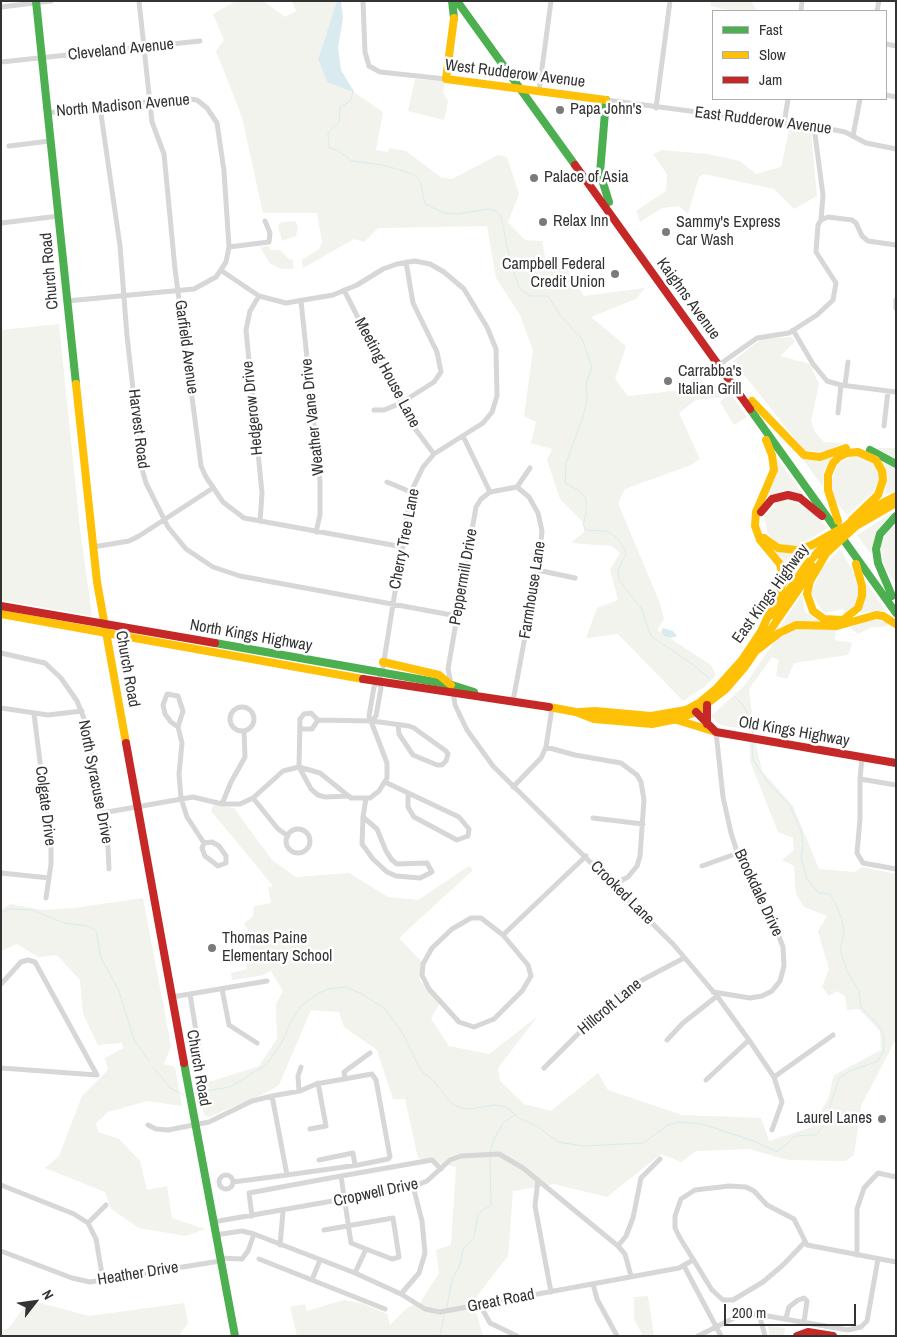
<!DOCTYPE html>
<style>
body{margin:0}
#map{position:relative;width:897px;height:1337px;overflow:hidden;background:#fff;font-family:"Archivo Narrow",sans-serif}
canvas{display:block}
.frame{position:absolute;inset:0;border:2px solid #333;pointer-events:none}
.legend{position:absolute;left:712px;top:10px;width:175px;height:90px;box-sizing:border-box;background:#fff;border:1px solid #adadad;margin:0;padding:6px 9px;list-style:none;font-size:15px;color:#333}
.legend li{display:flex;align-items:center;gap:10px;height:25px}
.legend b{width:25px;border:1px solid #adadad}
.north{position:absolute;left:10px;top:1277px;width:50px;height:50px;-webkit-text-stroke:4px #fff;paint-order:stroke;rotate:60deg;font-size:14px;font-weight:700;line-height:20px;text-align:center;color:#333}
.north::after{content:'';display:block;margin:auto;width:18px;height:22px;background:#333;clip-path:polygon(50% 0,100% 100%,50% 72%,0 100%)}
.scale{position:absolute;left:724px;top:1304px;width:132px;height:22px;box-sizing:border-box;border:2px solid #333;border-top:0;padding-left:6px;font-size:15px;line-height:18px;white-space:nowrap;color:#333;-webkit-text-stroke:4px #fff;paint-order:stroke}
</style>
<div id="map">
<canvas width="897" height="1337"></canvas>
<div class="frame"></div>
<ul class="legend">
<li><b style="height:6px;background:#4caf50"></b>Fast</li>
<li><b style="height:6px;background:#ffc107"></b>Slow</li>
<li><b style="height:6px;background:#c62828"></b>Jam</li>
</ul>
<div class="north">N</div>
<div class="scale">200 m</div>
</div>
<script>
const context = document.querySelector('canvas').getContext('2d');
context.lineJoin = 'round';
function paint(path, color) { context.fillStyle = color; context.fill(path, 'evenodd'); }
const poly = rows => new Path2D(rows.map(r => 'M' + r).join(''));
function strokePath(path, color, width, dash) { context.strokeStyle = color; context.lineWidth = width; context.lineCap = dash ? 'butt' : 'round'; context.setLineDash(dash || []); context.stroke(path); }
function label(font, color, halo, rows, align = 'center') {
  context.font = font + ' "Archivo Narrow",sans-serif'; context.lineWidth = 5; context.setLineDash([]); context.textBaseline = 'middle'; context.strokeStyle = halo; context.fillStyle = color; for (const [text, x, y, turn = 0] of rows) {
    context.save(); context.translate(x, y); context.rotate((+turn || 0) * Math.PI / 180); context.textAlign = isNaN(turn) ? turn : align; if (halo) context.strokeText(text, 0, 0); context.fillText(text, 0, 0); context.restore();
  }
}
const green = poly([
 [236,1,263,1,285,17,296,11,292,1,337,1,318,59,327,82,355,93,383,112,376,150,388,152,389,148,406,151,442,178,452,179,498,155,507,157,519,194,508,222,525,240,542,241,547,268,567,269,584,296,645,288,636,299,591,317,626,346,615,379,628,396,718,386,720,397,696,400,679,413,700,459,691,465,625,489,618,503,659,601,664,619,657,630,711,665,716,675,703,688,683,701,618,634,586,638,597,608,618,600,610,570,620,553,612,546,571,543,584,532,584,523,560,499,547,460,552,449,531,443,536,422,524,416,533,350,520,315,496,278,487,226,378,228,364,242,354,239,303,268,302,260,319,249,322,242,317,213,263,213,242,117,216,51,224,40,213,14],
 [711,1,751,1,757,11,733,11,711,6],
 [415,79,445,81,443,92,448,101,444,120,408,111],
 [790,127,811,132,817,196,794,209,774,189,704,174,699,177,688,214,679,206,662,208,640,222,636,211,666,191,667,174,653,154,662,150,708,154,740,161,756,174,781,167],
 [295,221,298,227,296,236,282,241,278,226,281,222],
 [269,246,270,250,280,250,289,259,293,260,293,269,282,269,270,264,260,247],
 [59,324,80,529,92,616,1,600,1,330],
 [792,337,795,342,780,356,810,364,819,384,811,421,815,432,824,442,842,443,824,453,804,450,733,361,761,339],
 [730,393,747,417,734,425,720,402],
 [870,448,896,448,896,461],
 [854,455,866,456,875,464,880,478,873,492,847,515,834,499,831,486,833,476,839,463],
 [802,458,834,458,824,471,823,487],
 [778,459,804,496,787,490,767,496,776,476],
 [880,460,896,468,896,491,884,495,888,478],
 [789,498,813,513,828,528,799,545,780,546,768,534,764,516,775,506,773,504],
 [893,512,876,533,871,554,857,535],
 [896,521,896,585,884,566,881,545,892,523],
 [812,548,789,580,775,551],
 [840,549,857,578,859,594,852,609,844,616,844,609,824,613,811,594,822,568],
 [866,582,886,611,860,613],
 [802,594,805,612,823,624,780,627],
 [867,620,879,620,890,624,885,627,872,627,858,634,850,628],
 [793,629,836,629,835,640,852,643,848,655,794,663,787,679,776,676,779,660,772,657,749,689,755,740,762,771,793,806,819,869,855,872,862,867,896,874,896,1039,861,1106,854,1155,845,1161,788,1160,749,1149,696,1151,681,1162,661,1154,607,1197,554,1184,513,1191,508,1256,473,1301,483,1336,297,1336,290,1307,305,1304,307,1311,344,1300,361,1303,387,1314,390,1325,407,1308,420,1303,439,1273,436,1250,451,1245,456,1167,418,1158,405,1099,393,1099,377,1050,344,1027,339,1012,311,1010,279,1085,268,1092,209,1117,204,1115,197,1080,212,1081,259,1066,277,1039,276,1004,283,991,271,971,266,973,265,975,232,980,231,973,247,969,245,958,251,956,248,930,244,924,253,916,254,906,271,903,268,887,273,886,211,811,213,805,234,808,272,860,296,877,349,873,388,897,418,900,469,866,473,870,399,938,421,961,420,981,440,1002,431,1019,449,1046,489,1054,538,1016,498,1068,500,1081,524,1104,551,1111,598,1073,608,1090,682,1115,761,1118,769,1141,812,1127,828,1099,834,1075,881,1050,880,1031,859,1009,847,1010,845,996,837,991,829,996,822,987,829,969,818,931,827,916,804,907,796,894,794,866,782,860,794,850,793,838,778,832,750,761,749,730,720,725,711,716,743,687,776,640],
 [143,898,171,1046,164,1064,175,1067,182,1106,147,1101,108,1112,96,1123,98,1132,119,1139,140,1161,147,1190,167,1186,172,1218,205,1229,186,1236,139,1228,111,1209,105,1192,45,1168,59,1156,82,1096,108,1070,105,1058,123,1048,122,1043,98,1045,83,1014,80,980,57,955,38,957,17,944,1,951,1,910,10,904,42,910,74,908],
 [648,1296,654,1336,643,1336,634,1319,634,1297],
 [29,1300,89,1316,184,1303,188,1323,179,1336,1,1336,1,1330,8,1329],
 [768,1326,785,1328,784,1336,770,1336]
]);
const water = poly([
 [337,1,341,1,343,18,338,48,341,70,355,93,327,82,318,59],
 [663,628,673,631,677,636,671,638,664,636,661,632]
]);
const stream = poly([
 [353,91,351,100,340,108,339,122,328,133,329,148,337,150,352,161,383,165,413,174,420,181,425,204,444,213,457,214,488,209,496,211,501,216,509,256,519,288,530,296,548,296,560,315,582,339,592,367,586,384,587,399,584,414,566,463,565,483,580,491,586,499,586,514,583,525,586,530,607,531,615,536,625,549,626,554,618,570,619,580,641,608,651,636,695,666,710,679],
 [734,696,742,704,751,719,753,736],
 [1,913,9,909,32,910,64,923,88,926,96,930,101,958,119,991,134,1040,150,1062],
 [153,1067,170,1088,184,1095],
 [194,1093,230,1087,266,1065,281,1044,292,1019,301,1006,317,994,328,989,345,987,360,993,384,1008,402,1032,421,1071,434,1081,451,1103,461,1108,470,1109,494,1105,506,1107,519,1118,537,1126,558,1142,583,1146,643,1143,668,1125,679,1122,702,1124,754,1141,777,1152,795,1136,816,1135,824,1125,839,1078,850,1071,878,1061,884,1050,884,1035,879,1026,861,1007,859,991,847,971,840,950,844,932,842,920,835,902,830,894,819,893,807,879,801,858,803,845,801,831,790,806,766,780,753,760,752,742],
 [490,1152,494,1139,503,1123,515,1115],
 [447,1307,452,1280,460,1265,463,1249,474,1237,478,1214,491,1205,490,1156],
 [440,1336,444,1316]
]);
const street = poly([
 [139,1,152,122,164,154,175,269,199,450,201,466,206,477,223,502,244,518,403,547],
 [363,1,365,52,369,66,380,72,446,79],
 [1,7,51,1],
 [801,11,802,1],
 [877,11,879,1],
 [886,44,896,46],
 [1,62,200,41],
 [539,91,551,1],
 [886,95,896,97],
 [606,100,835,130,845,132,866,143,896,149],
 [100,107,120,246,127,336,142,469,146,483,168,527,186,549,213,567,240,576,457,616],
 [656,108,670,1],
 [47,113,182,98,197,100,207,108,217,123,224,171,229,247,226,262,216,277,194,289,67,301],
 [784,124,788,99],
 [814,127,823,195,821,220],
 [853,136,860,99],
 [9,146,50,141],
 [1,223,59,216],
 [229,247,269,242,270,233,265,221],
 [344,290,413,426,434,454],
 [259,296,250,311,246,330,262,493,260,522],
 [896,300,896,308],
 [301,301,320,481,320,515,316,532],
 [793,330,813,364,827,381,841,385,896,392],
 [723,362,757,338,789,333,817,315,833,300,836,283,816,252,818,225,821,220,828,217,852,220,856,223,862,236,868,241,896,245],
 [845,385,848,362],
 [374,410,384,410,401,403,434,382,441,372,437,352,413,303,406,262],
 [838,413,841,385],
 [884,426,888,391],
 [463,436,490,492],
 [387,482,411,492],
 [517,487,530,468],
 [93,547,129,541,139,536,213,488],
 [537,570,575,578],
 [1,653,45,663,61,678,77,701,87,726,108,847,109,869],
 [451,683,448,669,476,507,481,499,490,492,517,487],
 [453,691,455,705,467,730,493,766,673,944,717,996,749,1040,774,1077,782,1102,772,1130],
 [513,701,539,562,542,531,538,513,529,497,517,487],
 '230 719a12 12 0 1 1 24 0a12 12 0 1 1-24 0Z',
 [1,708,48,715,82,711],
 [34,714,51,849,51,864,46,898],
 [318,720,372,721,409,726,414,728,446,751,448,754,446,761,442,765,437,765,413,755,399,734,398,725],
 [318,720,311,713,304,714,300,719,299,767,311,789,318,795,325,797,349,796],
 [372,721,376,716,381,688,379,681],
 [178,727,171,722,165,714,163,705,167,694,178,696,183,711,178,727,182,743,179,774,181,798,187,817,204,843,202,848,205,856,218,866,226,863,226,856,219,846,212,842,204,843],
 [301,729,312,729,318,720],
 [546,747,575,755,621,763,637,775,641,782,644,800,640,856,637,866,628,877,614,884],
 [860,779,862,757],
 [385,782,459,817,469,829,468,836,457,840,414,817,408,807,408,793],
 [896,785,860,779,860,819,857,853,863,863,896,869],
 [513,787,541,758,546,747,552,708],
 [253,798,278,829,288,836],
 [222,804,231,782,245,757,244,731],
 [102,813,193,797,222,804,240,804,253,798,283,771,299,767,320,773,351,798,370,798,379,791,387,778,387,763,369,716,374,687,382,673,411,492,423,467,434,454,483,423,492,412,497,396,496,349,487,327,464,289,444,272,430,264,415,261,397,264,383,269,357,285,333,295,286,303,259,296,222,271],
 [363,817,362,844,373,859,387,872,396,876,420,878,432,872,427,863,397,864,392,860,386,851,377,829,363,817,366,798],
 [593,818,643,824],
 '286 841a12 12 0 1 1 24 0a12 12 0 1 1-24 0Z',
 [702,866,738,853],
 [1,873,49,878],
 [471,918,481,918,503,935,528,965,531,976,522,991,494,1019,474,1027,459,1022,429,989,422,975,423,964,432,948,452,929,471,918],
 [503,935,586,856],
 [1,984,21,962,28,960,35,962,97,1075],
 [222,989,229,1025,257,1043],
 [713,992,750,998,762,996,772,991,780,981,784,966,783,947,774,923,756,896,741,864,731,833,723,797,716,732],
 [190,994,201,1062],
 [172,997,267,981],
 [667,1040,683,1023,717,996],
 [1,1068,97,1075],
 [544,1068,598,1014,629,987,684,958],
 [774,1077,833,1035],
 [345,1078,344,1072,370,1053],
 [706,1080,749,1040],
 [299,1091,298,1076,301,1067],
 [148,1125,156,1129,168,1130,209,1122,252,1101,272,1096,287,1175,358,1165,388,1159,390,1157,376,1080,372,1074,316,1084,300,1091,272,1096],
 [310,1129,326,1126,318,1083],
 [319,1160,353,1153,355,1165],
 '219 1182a7 7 0 1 1 14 0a7 7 0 1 1-14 0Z',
 [538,1180,535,1206,551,1292],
 [233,1182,287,1175],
 [1,1185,74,1214,88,1223,96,1239,103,1280],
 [252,1216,249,1193,341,1176],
 [213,1222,412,1187,427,1181,450,1160,461,1156,499,1154,523,1168,618,1246],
 [88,1223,106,1205],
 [324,1230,393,1218,399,1257,392,1259,366,1249],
 [215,1235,242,1231,254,1234,355,1273,401,1294,425,1309,440,1312,679,1268,693,1260],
 [804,1243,783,1265,763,1282,733,1300,723,1300,712,1290,680,1238,675,1228,675,1216,681,1199,695,1190,729,1186,746,1187,754,1191,767,1205,794,1219,807,1245,896,1262],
 [280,1245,283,1212],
 [1,1251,72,1278,90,1282,220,1261],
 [857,1255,857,1209,864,1188,878,1173,896,1177],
 [220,1258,242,1259,248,1251,254,1234],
 [259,1259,385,1309],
 [684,1266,721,1336],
 [355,1273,366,1249,351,1243,341,1176,432,1160,441,1169],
 [631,1276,625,1254,618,1246,626,1236,633,1218,641,1178,660,1159],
 [312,1280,320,1260],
 [593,1284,597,1299,617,1336],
 [401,1294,419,1273,425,1253,422,1221,413,1186],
 [480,1305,490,1323,517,1336],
 [759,1314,765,1336],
 [786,1318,789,1307,798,1300,804,1298,807,1301,804,1322],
 [698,1336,740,1315,756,1314,848,1330,861,1327,867,1321,878,1259]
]);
const fast = poly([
 [36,1,76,384],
 [452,1,454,18],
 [457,1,575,165],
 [606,100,600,173,609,202],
 [750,409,896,613],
 [870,450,896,464],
 [892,596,878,563,876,549,880,534,896,516],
 [215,643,452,685,474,692],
 [184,1063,235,1336]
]);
const slow = poly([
 [454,18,446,79,606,100],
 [76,384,97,582,126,743],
 [752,401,804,455,820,457,846,448],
 [838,521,828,490,828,475,833,463,839,457,847,453,858,452,876,460,882,471,883,480,878,495,852,520],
 [764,538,778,548,797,550,812,545,842,528],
 [827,552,810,581,807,594,813,611,824,619,843,620,858,608,862,596,862,586,856,564],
 [822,557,856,526,896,503],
 [1,614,363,679],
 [772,615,807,564,829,540,859,515,896,496],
 [759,636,784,581,780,564,760,540,755,526,756,512,774,470,772,455,766,440],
 [757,650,779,633,796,625,837,626,876,615,883,616,896,624],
 [383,662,439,675,451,685],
 [549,707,576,712,594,719,652,724,677,719,696,712,726,689,744,668,814,567],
 [579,712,595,711,651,716,686,710,699,703,717,688,742,660,762,630],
 [677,720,716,732]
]);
const jam = poly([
 [575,165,750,409],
 [761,512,772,499,788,495,800,498,822,516],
 [1,606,215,643],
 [363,679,549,707],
 [707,705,707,724],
 [696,712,716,732,896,763],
 [126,743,184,1063],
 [797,1336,808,1332,833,1336]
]);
const markers = [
 [560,110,5,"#7a7a7a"],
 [534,178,5,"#7a7a7a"],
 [543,222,5,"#7a7a7a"],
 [666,232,5,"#7a7a7a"],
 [615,274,5,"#7a7a7a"],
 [668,381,5,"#7a7a7a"],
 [212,948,5,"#7a7a7a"],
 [882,1119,5,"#7a7a7a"]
];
const streetNames = [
 ["Cleveland Avenue",121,50,-6],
 ["West Rudderow Avenue",515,74,7],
 ["North Madison Avenue",123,106,-5],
 ["East Rudderow Avenue",763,121,7],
 ["Church Road",50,271,-95],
 ["Kaighns Avenue",688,299,54],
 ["Garfield Avenue",186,347,82],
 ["Meeting House Lane",387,373,62],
 ["Hedgerow Drive",253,408,-96],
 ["Weather Vane Drive",313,417,-96],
 ["Harvest Road",138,429,83],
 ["Cherry Tree Lane",405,539,-79],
 ["Peppermill Drive",464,577,-80],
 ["Farmhouse Lane",533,590,-81],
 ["East Kings Highway",771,594,-54],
 ["North Kings Highway",251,636,10],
 ["Church Road",127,669,80],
 ["Old Kings Highway",794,732,10],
 ["North Syracuse Drive",95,782,79],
 ["Colgate Drive",45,806,83],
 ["Crooked Lane",622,893,45],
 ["Brookdale Drive",758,893,65],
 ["Hillcroft Lane",610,1007,-40],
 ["Church Road",198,1068,80],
 ["Cropwell Drive",376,1193,-12],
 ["Heather Drive",138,1274,-9],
 ["Great Road",501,1301,-11]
];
const poiNames = [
 ["Papa John's",570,110],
 ["Palace of Asia",544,178],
 ["Relax Inn",553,222],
 ["Sammy's Express",676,223],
 ["Car Wash",676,241],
 ["Campbell Federal",605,265,"right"],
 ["Credit Union",605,283,"right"],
 ["Carrabba's",678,372],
 ["Italian Grill",678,390],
 ["Thomas Paine",222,939],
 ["Elementary School",222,957],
 ["Laurel Lanes",872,1119,"right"]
];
paint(green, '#f1f3ec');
paint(water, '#daebef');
strokePath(stream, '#daebef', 1);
strokePath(street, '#d7d7d7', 5);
strokePath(fast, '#4caf50', 8);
strokePath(slow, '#ffc107', 8);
strokePath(jam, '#c62828', 8);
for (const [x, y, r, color] of markers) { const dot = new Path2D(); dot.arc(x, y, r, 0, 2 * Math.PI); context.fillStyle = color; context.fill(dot); strokePath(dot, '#fff', 2); }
label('16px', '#333', '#fff', streetNames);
label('16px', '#333', '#fff', poiNames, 'left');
</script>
